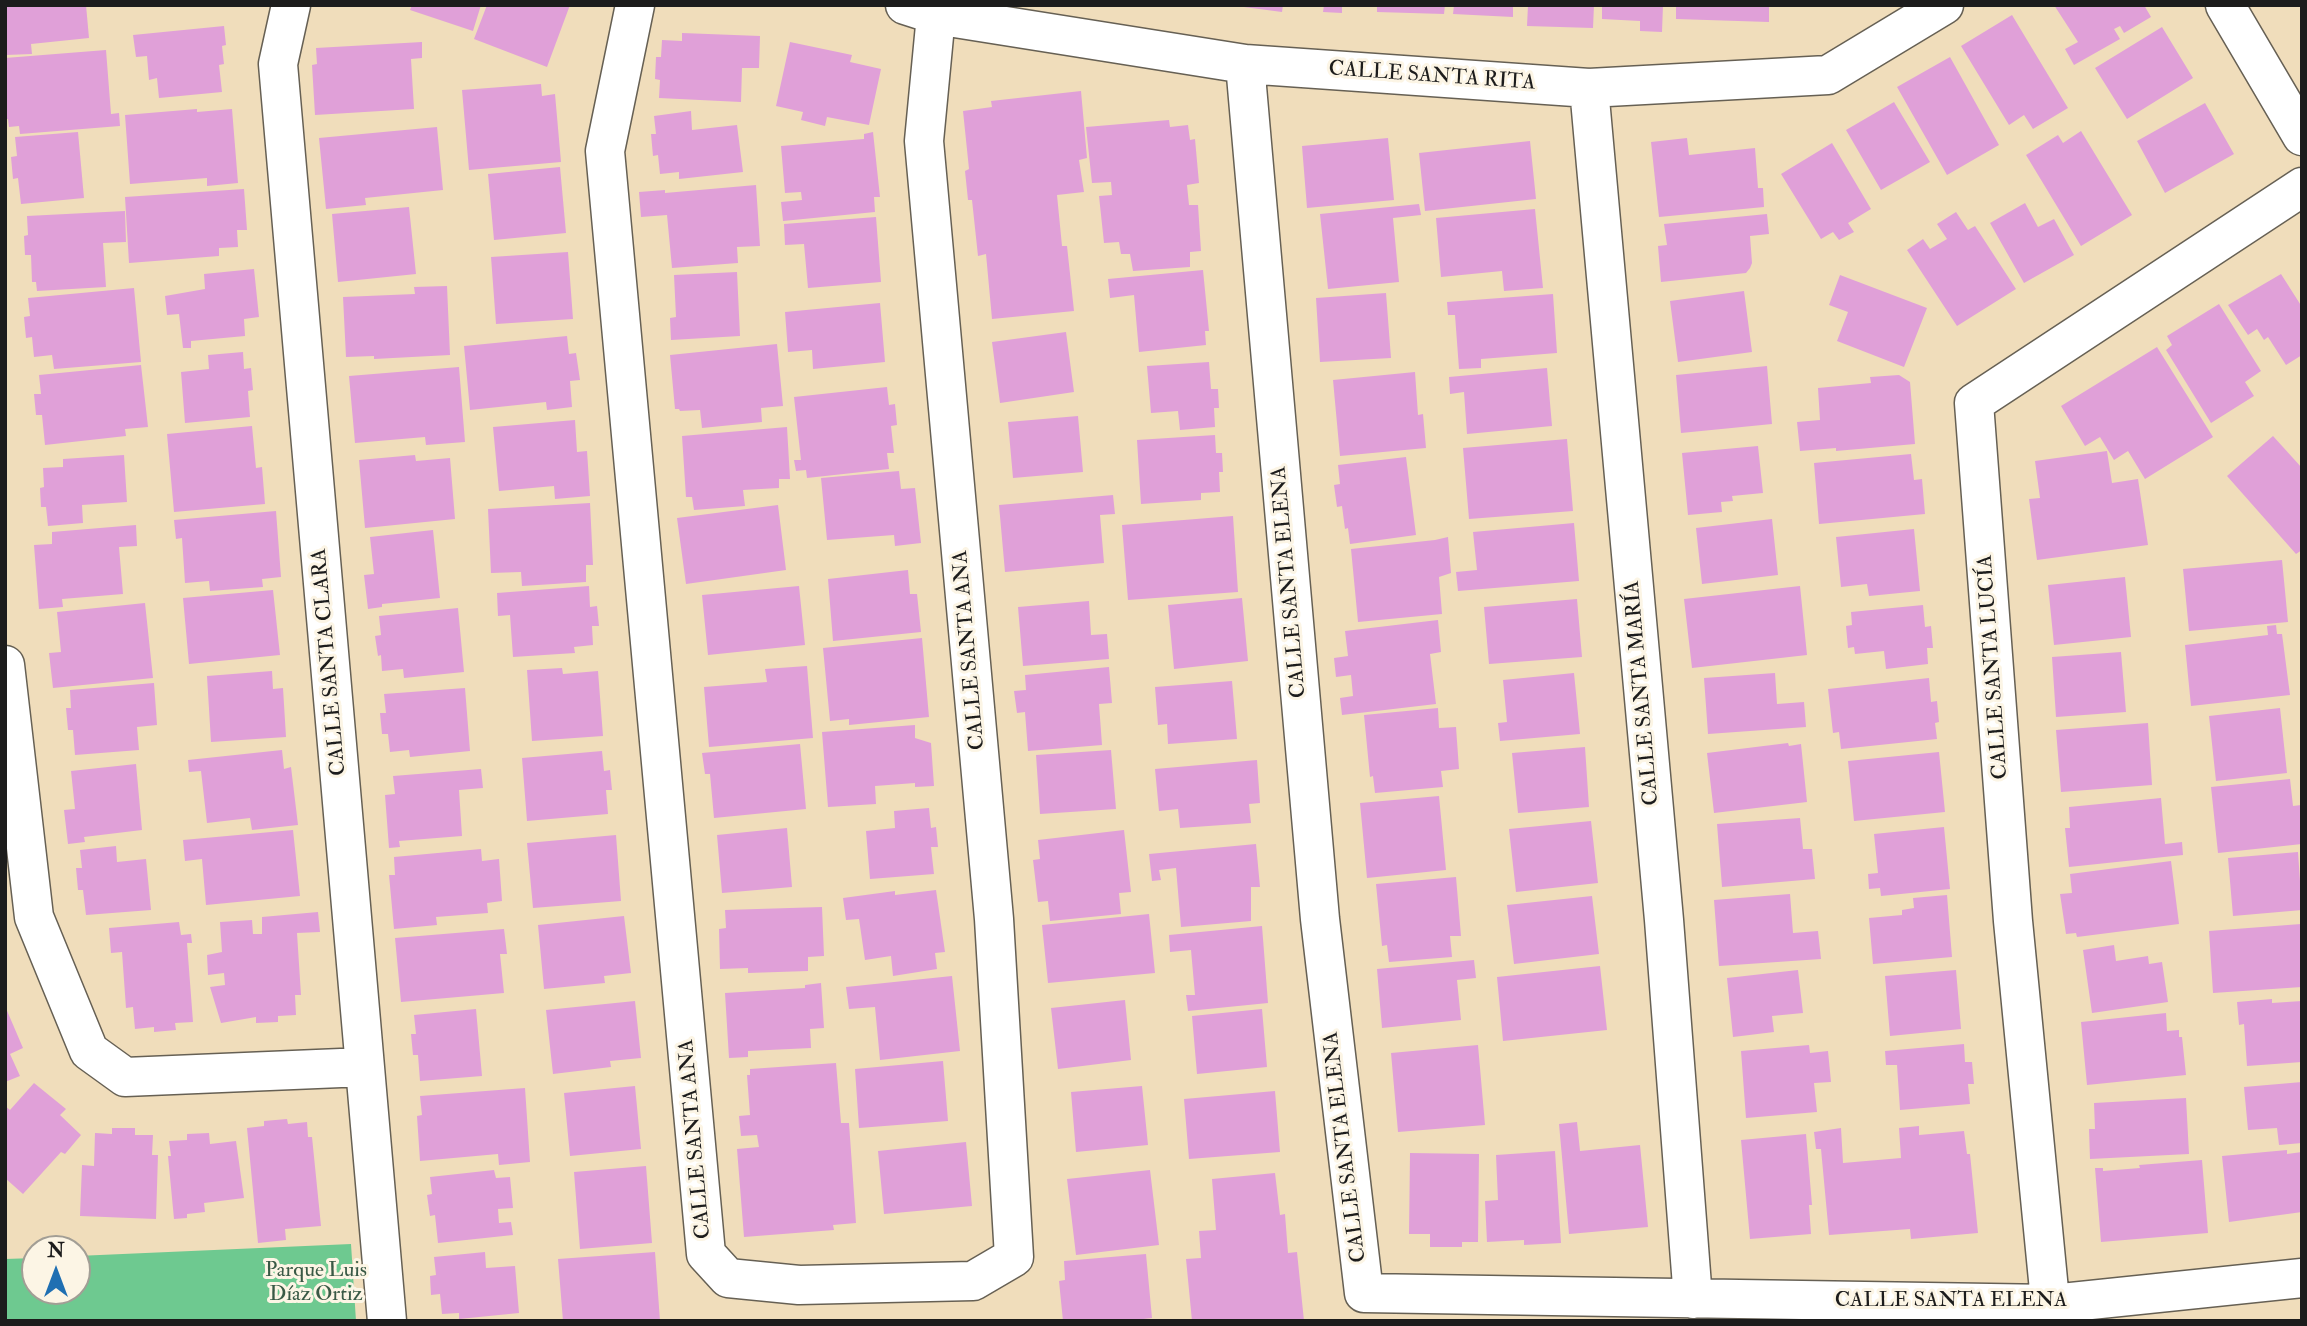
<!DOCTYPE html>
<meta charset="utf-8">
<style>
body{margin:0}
#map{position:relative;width:2307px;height:1326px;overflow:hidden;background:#f0ddbb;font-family:"IM FELL Double Pica",serif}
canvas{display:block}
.frame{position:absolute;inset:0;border:7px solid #1c1c1c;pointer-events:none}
.north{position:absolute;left:21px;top:1235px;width:70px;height:70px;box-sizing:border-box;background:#fcf5e5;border:2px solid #a29e95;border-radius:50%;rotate:0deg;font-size:19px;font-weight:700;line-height:28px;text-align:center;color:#1c1c1c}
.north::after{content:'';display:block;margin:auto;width:24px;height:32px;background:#1f6fb2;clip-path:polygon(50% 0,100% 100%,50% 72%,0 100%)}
</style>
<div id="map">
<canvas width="2307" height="1326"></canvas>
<div class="frame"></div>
<div class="north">N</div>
</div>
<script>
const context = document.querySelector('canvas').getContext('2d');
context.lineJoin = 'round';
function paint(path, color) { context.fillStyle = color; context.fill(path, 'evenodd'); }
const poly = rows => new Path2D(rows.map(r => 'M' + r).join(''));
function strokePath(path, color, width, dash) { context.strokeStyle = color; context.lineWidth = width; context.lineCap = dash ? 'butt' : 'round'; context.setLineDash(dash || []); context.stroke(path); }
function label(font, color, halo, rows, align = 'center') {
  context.font = font + ' "IM FELL Double Pica",serif'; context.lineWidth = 6; context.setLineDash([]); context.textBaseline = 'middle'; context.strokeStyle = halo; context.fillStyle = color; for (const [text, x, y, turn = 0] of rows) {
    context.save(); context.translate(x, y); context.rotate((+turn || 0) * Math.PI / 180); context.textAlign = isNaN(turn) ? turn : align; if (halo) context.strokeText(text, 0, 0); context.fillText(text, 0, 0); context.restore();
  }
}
const green = poly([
 [351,1244,356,1321,5,1321,5,1259,35,1258,35,1291,77,1291,77,1256]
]);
const building = poly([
 [5,5,86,5,89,38,31,44,32,54,6,55],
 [412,5,481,5,473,31,410,10],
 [487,5,570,5,547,67,474,39],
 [1244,5,1283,5,1282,12,1244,7],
 [1324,5,1342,5,1342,13,1323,12],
 [1377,5,1445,5,1444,14,1377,12],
 [1454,5,1513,5,1513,17,1453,14],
 [1528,5,1594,5,1593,28,1527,26],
 [1602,5,1663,5,1662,32,1640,31,1640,21,1602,19],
 [1676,5,1769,5,1769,22,1676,19],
 [2054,5,2144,5,2151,17,2124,33,2120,26,2114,29,2120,39,2074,65,2065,49,2078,42],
 [2012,15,2068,108,2033,129,2024,115,2009,125,1961,46],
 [224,26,226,45,222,46,224,64,219,65,222,92,159,98,157,78,149,80,147,56,136,57,133,35],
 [2162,27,2193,78,2127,119,2095,68],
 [682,33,760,36,759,68,742,68,741,102,659,98,660,80,655,79,656,57,661,57,662,40,682,41],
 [422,42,422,58,411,59,414,109,315,115,312,65,317,64,316,48],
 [790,42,852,55,850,62,881,69,869,125,827,117,825,126,801,120,803,112,776,106],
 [106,50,111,114,119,113,120,126,20,134,19,126,9,127,8,119,5,119,5,58],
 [1950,57,1999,145,1947,175,1897,87],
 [541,84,542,96,555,94,561,162,469,170,462,90],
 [1081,91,1087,158,1079,160,1084,192,1057,195,1062,246,1067,246,1074,311,992,319,986,254,978,256,972,200,968,200,965,171,969,169,963,111,992,107,991,101],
 [1894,102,1930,162,1881,190,1846,130],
 [2205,103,2234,154,2165,193,2137,141],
 [197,109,197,112,232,109,238,183,207,186,207,178,130,184,125,115],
 [691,111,692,130,737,125,743,172,679,179,679,172,660,174,658,155,653,156,651,134,656,134,654,116],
 [1169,120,1170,127,1188,125,1190,140,1195,139,1199,183,1187,185,1189,205,1198,205,1201,251,1190,252,1190,267,1133,271,1130,254,1121,254,1119,242,1104,243,1099,196,1112,195,1111,182,1092,183,1086,127],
 [437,127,443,190,365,198,366,205,326,209,319,138],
 [2081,131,2132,215,2081,246,2026,155,2058,135,2063,143],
 [78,132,84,198,21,204,18,178,13,179,11,157,17,156,15,137],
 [873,132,880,197,874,197,875,212,783,221,781,202,802,200,801,192,785,193,781,146,864,139,864,134],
 [1388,138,1394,200,1307,208,1302,146],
 [1687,138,1689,155,1755,148,1758,188,1763,188,1764,207,1659,217,1651,142],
 [1530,141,1536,199,1425,211,1419,153],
 [1832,143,1871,209,1848,223,1854,232,1839,240,1833,232,1821,239,1781,174],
 [560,167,566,233,494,240,488,174],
 [756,185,760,246,737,247,738,263,672,268,667,215,641,217,639,192,665,190,665,193],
 [244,189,247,230,237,230,238,247,219,248,219,256,129,263,125,197],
 [2025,203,2038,227,2054,219,2074,255,2024,283,1990,223],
 [1419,204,1421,215,1393,218,1399,282,1328,289,1320,214],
 [409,207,416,274,338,282,332,214],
 [1535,209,1543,288,1504,291,1502,271,1441,277,1436,218],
 [125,211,126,242,103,243,106,287,37,291,36,282,32,282,31,255,25,255,24,236,28,235,27,216],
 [1956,212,1968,230,1975,226,2016,289,1957,326,1907,250,1923,239,1930,249,1947,239,1937,224],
 [1767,214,1769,234,1750,236,1752,263,1750,268,1746,273,1661,282,1658,246,1667,245,1664,224],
 [876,217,881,282,808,288,804,244,785,245,784,224],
 [568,252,573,319,496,324,491,257],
 [254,269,259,317,244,319,245,336,191,341,191,348,183,348,179,314,167,315,165,296,205,289,204,274],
 [1203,270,1209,331,1205,331,1206,345,1139,352,1134,295,1110,298,1108,279],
 [737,272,740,336,671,340,670,318,676,317,674,275],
 [2281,274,2302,307,2302,355,2286,365,2268,337,2264,340,2257,329,2248,335,2228,305],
 [1840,275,1927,308,1904,367,1837,341,1848,312,1829,305],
 [447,286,450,355,374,359,374,356,346,357,343,297,415,294,414,287],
 [134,288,141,362,54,369,52,355,34,357,32,337,26,338,24,317,30,316,28,298],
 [1744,291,1752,352,1678,362,1670,301],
 [1386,293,1391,358,1320,362,1316,298],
 [1553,294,1557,353,1481,359,1481,368,1459,369,1455,315,1448,315,1447,302],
 [880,303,885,362,813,369,812,350,788,352,785,312],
 [2219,304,2261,371,2245,382,2254,396,2211,423,2166,350,2172,345,2167,336],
 [1066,332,1074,392,1000,403,992,342],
 [567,336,569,354,576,353,580,380,570,381,572,407,547,410,546,402,470,410,464,346],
 [777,344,783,406,761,408,762,422,702,428,700,410,680,411,679,409,675,409,670,355],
 [2157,347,2213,437,2145,479,2128,451,2114,460,2100,437,2085,446,2061,406],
 [243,352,244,369,251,368,253,390,248,391,250,417,185,423,181,372,209,369,208,355],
 [1209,362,1211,389,1218,389,1219,408,1214,408,1215,427,1180,430,1178,411,1151,413,1147,366],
 [141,365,148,427,125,429,126,436,45,445,42,415,36,415,34,394,41,394,39,375],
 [1767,366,1772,424,1681,433,1676,375],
 [459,367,465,442,426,445,425,437,355,443,349,376],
 [1547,368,1552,426,1467,434,1464,392,1450,394,1449,377],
 [1415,372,1418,415,1423,414,1426,448,1340,456,1333,380],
 [1899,375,1910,382,1915,444,1836,451,1836,448,1800,451,1797,422,1820,420,1818,388,1871,383,1870,377],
 [887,387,889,405,895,404,897,425,891,426,894,453,887,453,889,469,807,478,806,470,796,471,794,460,801,460,794,397],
 [1078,416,1083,472,1013,478,1008,422],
 [575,420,577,452,587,451,590,496,555,499,554,486,499,491,493,427],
 [252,426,256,468,262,467,265,504,174,512,167,434],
 [787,427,790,479,779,479,779,488,743,490,745,506,694,510,692,497,686,497,682,436],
 [1215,435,1216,453,1222,453,1223,472,1219,472,1220,492,1201,493,1201,500,1141,504,1137,440],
 [2273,436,2302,468,2302,550,2296,554,2227,476],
 [1567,439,1573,511,1469,519,1463,448],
 [1758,446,1763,493,1732,496,1733,501,1721,502,1722,512,1688,515,1682,453],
 [2107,451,2112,483,2138,479,2148,545,2037,560,2029,499,2040,498,2035,461],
 [1911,454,1914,480,1922,479,1925,514,1819,524,1814,463],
 [124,455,127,502,82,505,83,523,48,526,46,507,41,507,40,488,44,487,43,468,63,467,63,459],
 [415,455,416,461,450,458,455,519,365,528,359,460],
 [1406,457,1416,535,1350,544,1348,528,1345,529,1342,506,1337,507,1334,485,1340,484,1338,465],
 [899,471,901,489,915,488,921,543,895,546,894,535,827,540,821,478],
 [1113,495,1115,514,1100,515,1104,563,1005,572,999,505],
 [590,503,593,565,586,565,586,582,522,586,521,572,491,573,488,509],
 [778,505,786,570,686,584,677,518],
 [276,511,281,577,262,579,263,587,210,591,209,581,185,583,182,538,176,539,174,520],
 [1233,516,1238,592,1128,600,1122,525],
 [1772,519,1778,575,1702,584,1696,528],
 [1574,523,1579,581,1458,591,1456,572,1477,570,1473,532],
 [136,525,137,546,119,547,123,594,62,599,63,607,39,609,34,545,52,544,52,532],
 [1914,529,1920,591,1869,596,1867,584,1841,587,1836,537],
 [433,530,440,598,382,604,382,607,368,609,364,575,374,574,370,537],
 [1448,537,1451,573,1439,577,1442,614,1358,622,1351,549,1435,540],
 [2282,560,2288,622,2189,631,2183,569],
 [908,570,910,594,917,594,921,632,833,641,828,579],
 [2125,577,2131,637,2054,645,2048,585],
 [589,586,590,607,597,606,599,626,592,626,593,645,574,647,575,653,513,657,510,615,498,616,497,593],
 [799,586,805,645,708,655,702,595],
 [1800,586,1807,655,1692,668,1684,599],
 [273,590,280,655,189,664,183,598],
 [1242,598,1248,661,1174,669,1168,605],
 [1577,599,1582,657,1489,664,1484,607],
 [1089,601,1091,635,1107,634,1109,659,1023,666,1018,607],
 [145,603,153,678,53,688,49,653,61,652,57,612],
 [1923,605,1925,627,1931,626,1933,648,1927,648,1928,664,1886,669,1884,651,1855,654,1854,647,1848,648,1846,626,1852,625,1851,612],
 [458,608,464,672,404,678,403,669,382,671,381,655,378,656,375,636,381,635,379,616],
 [1438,620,1441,652,1430,654,1436,704,1342,715,1340,698,1353,696,1351,675,1336,677,1334,658,1348,656,1345,631],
 [2276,625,2277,634,2282,634,2290,695,2191,706,2185,645,2268,635,2267,626],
 [922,638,929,717,849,725,849,719,830,721,823,648],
 [2121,652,2126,712,2056,717,2052,657],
 [807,666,813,738,709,747,704,687,767,682,765,669],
 [1109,667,1112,703,1099,704,1102,745,1028,751,1025,712,1017,713,1014,691,1026,690,1025,675],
 [562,668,563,674,598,671,603,736,532,741,527,670],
 [272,671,273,689,283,688,286,737,211,742,207,676],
 [1574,673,1580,734,1500,741,1498,723,1507,722,1503,680],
 [1775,673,1777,704,1804,702,1806,727,1708,734,1704,678],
 [1929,678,1931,702,1937,701,1939,722,1935,723,1937,739,1841,749,1839,732,1833,733,1828,689],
 [1232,681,1237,739,1168,744,1167,724,1158,725,1155,687],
 [154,683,157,725,137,727,139,750,75,755,73,730,68,730,66,708,71,708,70,690],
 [465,688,470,751,410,757,409,750,390,752,388,734,382,734,380,713,386,713,384,694],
 [1438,708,1439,728,1456,727,1459,769,1441,771,1443,787,1375,793,1373,776,1370,777,1364,715],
 [2280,708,2287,773,2216,781,2209,716],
 [2148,723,2152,785,2061,792,2056,730],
 [915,725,915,738,931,743,934,786,915,787,915,783,875,786,876,804,828,807,822,732],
 [1788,743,1789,746,1801,744,1807,802,1714,813,1707,753],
 [800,744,806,809,714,818,710,774,705,774,702,753],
 [1585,747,1589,807,1518,813,1512,753],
 [282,750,284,769,291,767,298,825,252,830,250,818,207,823,201,771,189,772,188,760],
 [1111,750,1116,809,1040,814,1036,755],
 [602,751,604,771,610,770,612,790,606,790,608,814,527,821,522,758],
 [1939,752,1945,812,1854,821,1848,761],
 [1257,760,1260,803,1249,804,1251,823,1180,828,1178,809,1159,811,1155,769],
 [136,764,142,830,84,837,85,842,68,844,64,810,75,809,71,771],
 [481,769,483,788,459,790,462,836,399,841,400,847,389,848,385,795,395,794,393,776],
 [2290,779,2293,806,2301,805,2302,844,2218,853,2211,787],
 [1439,796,1446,870,1367,878,1360,803],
 [2161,798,2165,844,2182,842,2183,855,2069,867,2065,828,2070,828,2069,807],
 [929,808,931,828,936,827,938,847,931,847,934,874,870,879,866,831,895,828,894,811],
 [1800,818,1803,849,1812,849,1815,879,1722,887,1717,824],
 [1591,821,1598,883,1516,892,1509,829],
 [1944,827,1950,889,1881,896,1880,888,1869,889,1868,874,1878,873,1874,834],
 [787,828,792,887,722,893,717,835],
 [293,830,300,896,206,905,202,859,185,861,183,840],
 [1124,830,1131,892,1119,893,1121,914,1050,921,1048,901,1038,902,1033,860,1040,859,1038,840],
 [616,835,621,901,533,908,527,843],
 [1256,844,1260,887,1251,887,1251,921,1181,927,1176,868,1159,870,1161,880,1152,881,1149,854],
 [116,846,117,862,146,859,151,910,86,915,83,890,78,890,76,868,82,868,80,850],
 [481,849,482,861,499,859,502,901,487,903,488,913,436,917,437,925,394,929,389,875,395,875,394,857],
 [2298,852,2302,910,2233,916,2228,858],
 [2171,861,2179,924,2077,937,2076,933,2066,934,2060,894,2072,893,2070,874],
 [1456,877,1461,936,1450,936,1452,957,1389,962,1387,945,1382,946,1376,884],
 [936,890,945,952,935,953,937,969,893,976,891,956,865,960,859,919,846,920,843,898,895,891,895,895],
 [1790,894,1793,933,1818,931,1821,959,1719,966,1714,900],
 [1947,895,1952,957,1873,964,1869,918,1902,915,1902,910,1914,908,1913,898],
 [1592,896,1599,954,1514,964,1507,905],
 [822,907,824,956,808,957,808,971,748,973,748,968,720,969,719,929,726,928,725,910],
 [318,912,320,932,297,933,301,995,295,995,296,1015,278,1016,278,1022,256,1023,256,1017,221,1023,210,987,225,985,224,973,208,975,207,955,222,952,220,922,252,920,253,934,262,934,262,917],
 [1149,914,1155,973,1048,983,1042,925],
 [624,916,631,973,604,976,605,983,544,989,538,925],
 [179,922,181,935,191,934,192,943,187,943,193,1022,175,1023,176,1030,154,1032,154,1027,135,1029,133,1007,126,1008,122,952,111,953,109,928],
 [2301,924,2302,987,2213,993,2209,931],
 [1262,926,1268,1003,1188,1011,1186,995,1195,995,1191,950,1170,952,1169,935],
 [504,929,507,954,500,954,504,993,401,1002,395,938],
 [2114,945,2116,961,2148,956,2149,964,2162,962,2168,1002,2092,1013,2083,950],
 [1474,960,1476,978,1457,980,1461,1020,1382,1028,1377,969],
 [1600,966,1607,1030,1503,1041,1497,977],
 [1798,970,1803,1013,1772,1016,1774,1032,1733,1037,1727,978],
 [1956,970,1961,1029,1890,1036,1885,976],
 [952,976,960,1051,880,1060,875,1007,849,1009,846,987],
 [821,983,824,1028,810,1029,811,1048,748,1051,748,1057,729,1058,725,993,805,988,805,985],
 [2272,999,2272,1003,2302,1001,2302,1062,2247,1066,2244,1024,2239,1025,2237,1002],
 [1125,1000,1131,1060,1058,1069,1051,1008],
 [635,1001,641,1058,610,1061,611,1067,553,1074,546,1010],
 [5,1006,23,1048,10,1054,20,1076,5,1082],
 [476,1009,482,1076,420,1081,418,1055,413,1055,411,1034,416,1034,414,1015],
 [1262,1009,1267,1067,1197,1074,1192,1016],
 [2166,1013,2167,1031,2179,1030,2179,1037,2182,1037,2186,1075,2087,1085,2081,1022],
 [1964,1044,1965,1062,1972,1062,1974,1084,1968,1084,1970,1104,1900,1110,1897,1065,1886,1065,1885,1051],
 [1478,1045,1485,1125,1398,1132,1391,1053],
 [1809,1045,1810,1053,1828,1051,1831,1082,1814,1083,1817,1112,1746,1118,1741,1051],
 [943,1061,948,1121,859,1128,855,1069],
 [836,1063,841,1123,849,1123,856,1223,833,1225,834,1230,744,1237,737,1149,759,1147,757,1135,741,1136,739,1116,750,1115,747,1075,750,1075,750,1069],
 [2302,1082,2302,1143,2279,1145,2277,1128,2248,1130,2244,1087],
 [34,1083,66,1109,60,1115,81,1135,65,1154,61,1152,23,1194,5,1178,5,1106,10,1110],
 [635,1086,641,1149,570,1156,564,1093],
 [1142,1086,1148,1145,1076,1152,1071,1092],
 [525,1088,530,1162,499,1165,498,1154,420,1161,417,1116,422,1115,420,1096],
 [1275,1091,1280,1152,1189,1159,1184,1099],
 [2186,1098,2189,1154,2090,1159,2089,1129,2095,1129,2094,1103],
 [287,1119,288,1124,307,1122,308,1137,312,1137,321,1226,285,1229,286,1240,258,1243,247,1128,264,1126,264,1121],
 [1577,1122,1580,1151,1640,1145,1648,1227,1569,1234,1559,1124],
 [1919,1126,1919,1135,1964,1131,1967,1154,1970,1154,1978,1233,1911,1239,1910,1229,1829,1235,1821,1149,1816,1149,1814,1132,1841,1128,1843,1163,1901,1158,1899,1128],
 [112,1128,135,1128,135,1135,153,1135,152,1155,158,1155,156,1219,80,1216,82,1165,94,1166,95,1133,112,1134],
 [209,1133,210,1144,236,1141,244,1198,204,1203,205,1212,187,1214,187,1218,174,1219,168,1156,171,1156,169,1141,187,1140,187,1134],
 [1806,1134,1812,1205,1809,1205,1811,1234,1750,1239,1741,1140],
 [966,1142,972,1206,884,1214,878,1151],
 [2287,1150,2287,1154,2302,1152,2302,1212,2229,1222,2222,1156],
 [1555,1151,1561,1243,1524,1245,1524,1240,1487,1242,1485,1201,1498,1200,1496,1155],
 [1410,1153,1479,1154,1478,1242,1462,1242,1462,1247,1430,1247,1430,1234,1409,1234],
 [2202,1160,2208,1233,2101,1242,2095,1168,2103,1168,2103,1171,2140,1168,2139,1165],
 [646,1166,652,1243,580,1249,574,1172],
 [494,1170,496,1178,510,1177,513,1208,498,1209,499,1223,511,1222,513,1235,438,1243,435,1215,430,1216,427,1195,432,1194,430,1177],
 [1150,1170,1159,1245,1076,1255,1067,1179],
 [1275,1173,1280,1215,1285,1214,1288,1253,1297,1252,1304,1321,1192,1321,1186,1259,1201,1258,1199,1231,1216,1230,1212,1179],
 [485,1252,486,1268,515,1266,519,1313,459,1319,459,1313,442,1314,440,1294,431,1295,430,1276,436,1275,434,1257],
 [655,1252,660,1321,563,1321,558,1259],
 [1146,1254,1152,1318,1126,1321,1063,1321,1059,1281,1065,1280,1064,1261]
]);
const minor = poly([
 [291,5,278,64,387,1321],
 [635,5,605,151,706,1254,728,1278,799,1285,973,1281,1014,1257,994,919,924,141,936,15],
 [905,5,936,15,1245,64,1589,88,1828,75,1944,5],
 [2225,5,2302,136],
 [1245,64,1320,919,1364,1293,2052,1304,2302,1278],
 [1589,88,1664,920,1693,1299],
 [5,665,34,917,89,1051,125,1077,365,1067],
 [2052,1321,2013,921,1974,403,2302,187]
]);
const streetNames = [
 ["CALLE SANTA RITA",1432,77,4],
 ["CALLE SANTA ELENA",1290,582,-95],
 ["CALLE SANTA ANA",970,650,-95],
 ["CALLE SANTA CLARA",330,662,-95],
 ["CALLE SANTA LUCÍA",1994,667,-94],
 ["CALLE SANTA MARÍA",1643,693,-95],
 ["CALLE SANTA ANA",696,1139,-95],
 ["CALLE SANTA ELENA",1346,1147,-97],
 ["CALLE SANTA ELENA",1951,1301]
];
const parkNames = [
 ["Parque Luis",316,1271],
 ["Díaz Ortiz",316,1295]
];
paint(green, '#6ec990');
paint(building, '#e0a0d8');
strokePath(minor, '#666054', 41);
strokePath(minor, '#fff', 38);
label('21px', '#1c1c1c', '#fcf5e5', streetNames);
label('21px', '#395945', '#fcf5e5', parkNames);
</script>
